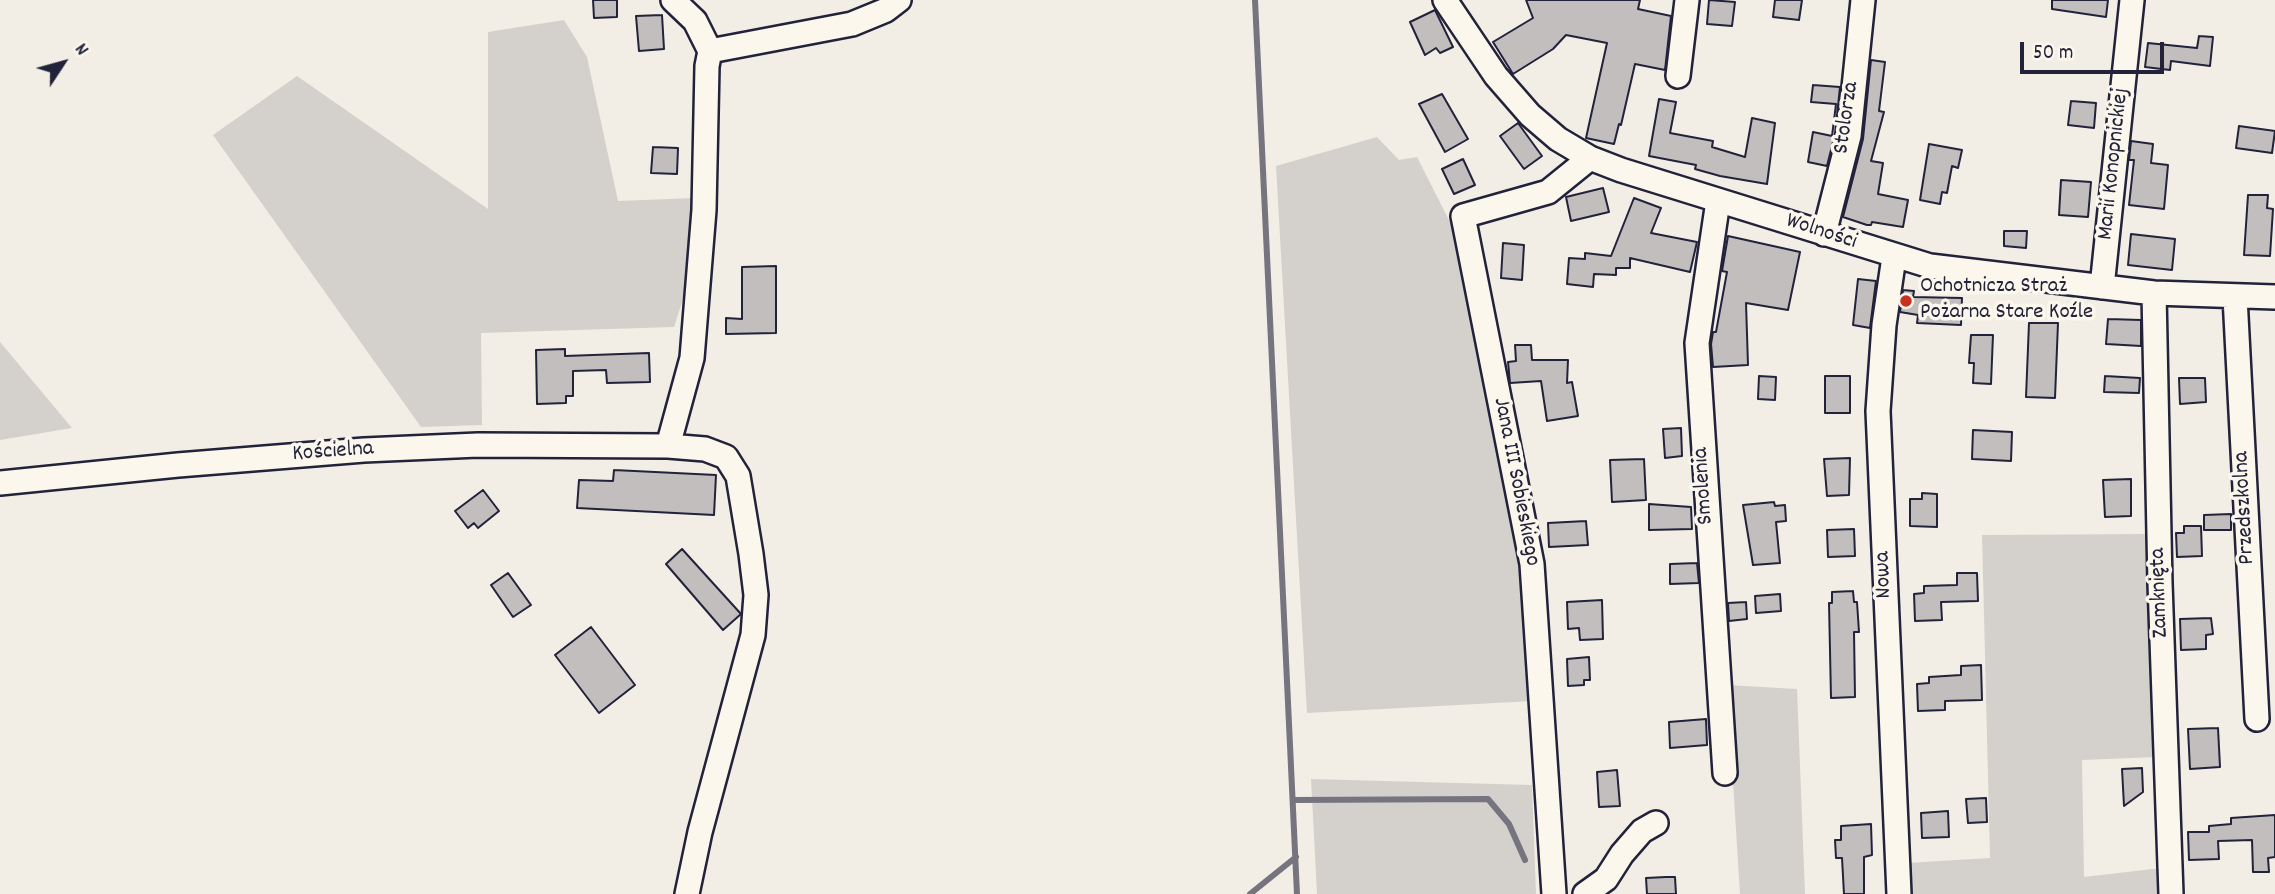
<!DOCTYPE html>
<meta charset="utf-8">
<style>
body{margin:0}
#map{position:relative;width:2275px;height:894px;overflow:hidden;background:#f2eee5;font-family:Dekko,sans-serif}
canvas{display:block}
.north{position:absolute;left:28px;top:28px;width:70px;height:70px;-webkit-text-stroke:5px #fbf7ec;paint-order:stroke;rotate:54deg;font-size:19px;font-weight:700;line-height:28px;text-align:center;color:#22223b}
.north::after{content:'';display:block;margin:auto;width:24px;height:32px;background:#22223b;clip-path:polygon(50% 0,100% 100%,50% 72%,0 100%)}
.scale{position:absolute;left:2020px;top:42px;width:144px;height:32px;box-sizing:border-box;border:4px solid #22223b;border-top:0;padding-left:9px;font-size:21px;line-height:24px;white-space:nowrap;color:#22223b;-webkit-text-stroke:5px #fbf7ec;paint-order:stroke}
</style>
<div id="map">
<canvas width="2275" height="894"></canvas>
<div class="north">N</div>
<div class="scale">50 m</div>
</div>
<script>
const context = document.querySelector('canvas').getContext('2d');
context.lineJoin = 'round';
function paint(path, color) { context.fillStyle = color; context.fill(path, 'evenodd'); }
const poly = rows => new Path2D(rows.map(r => 'M' + r).join(''));
function strokePath(path, color, width, dash) { context.strokeStyle = color; context.lineWidth = width; context.lineCap = dash ? 'butt' : 'round'; context.setLineDash(dash || []); context.stroke(path); }
function label(font, color, halo, rows, align = 'center') {
  context.font = font + ' Dekko,sans-serif'; context.lineWidth = 7; context.setLineDash([]); context.textBaseline = 'middle'; context.strokeStyle = halo; context.fillStyle = color; for (const [text, x, y, turn = 0] of rows) {
    context.save(); context.translate(x, y); context.rotate((+turn || 0) * Math.PI / 180); context.textAlign = isNaN(turn) ? turn : align; if (halo) context.strokeText(text, 0, 0); context.fillText(text, 0, 0); context.restore();
  }
}
const green = poly([
 [564,20,587,57,618,201,694,198,690,277,674,327,481,333,482,425,421,427,213,135,297,76,488,209,488,32],
 [1377,137,1399,160,1417,157,1456,234,1520,567,1533,701,1307,713,1276,166],
 [0,342,72,428,0,440],
 [2149,534,2157,757,2082,760,2084,877,2161,868,2161,894,1910,894,1908,863,1990,858,1982,535],
 [1727,685,1797,689,1805,894,1740,894],
 [1311,779,1532,785,1536,894,1317,894]
]);
const stream = poly([
 [1255,0,1297,894],
 [1293,800,1488,799,1509,824,1525,860],
 [1250,894,1296,857]
]);
const building = poly([
 [593,0,617,0,617,17,594,18,593,0],
 [1526,0,1640,0,1638,9,1671,16,1665,70,1635,64,1621,125,1619,124,1614,144,1586,138,1607,43,1566,35,1553,49,1513,74,1493,42,1533,18,1526,0],
 [1709,0,1735,2,1732,26,1707,24,1709,0],
 [1775,0,1802,0,1799,20,1773,17,1775,0],
 [2052,0,2108,0,2106,17,2052,9,2052,0],
 [1435,10,1453,47,1440,53,1436,48,1425,55,1410,22,1435,10],
 [662,15,664,49,639,51,636,16,662,15],
 [2199,36,2213,37,2210,66,2171,61,2170,70,2145,67,2148,43,2197,48,2199,36],
 [1871,60,1885,62,1879,111,1884,112,1871,161,1883,163,1878,194,1908,200,1903,227,1872,222,1871,225,1867,225,1843,217,1863,139,1871,60],
 [1813,85,1840,87,1835,134,1827,166,1808,162,1813,132,1832,136,1836,104,1811,102,1813,85],
 [1442,94,1468,139,1445,152,1419,104,1442,94],
 [1659,99,1676,102,1670,133,1713,141,1712,147,1745,157,1752,118,1775,123,1767,184,1720,176,1695,169,1696,165,1649,156,1659,99],
 [2071,101,2096,103,2094,128,2068,125,2071,101],
 [1518,123,1542,156,1524,169,1500,136,1518,123],
 [2239,126,2275,131,2272,153,2236,148,2239,126],
 [2131,141,2153,144,2151,163,2168,165,2164,209,2129,205,2134,160,2129,160,2131,141],
 [1929,144,1962,150,1958,168,1952,166,1947,193,1942,192,1940,204,1920,200,1929,144],
 [653,147,678,148,677,174,651,173,653,147],
 [1463,159,1475,185,1454,194,1442,169,1463,159],
 [2061,180,2091,182,2088,217,2059,215,2061,180],
 [1603,188,1609,212,1571,221,1566,197,1603,188],
 [2248,195,2268,195,2267,208,2273,209,2270,256,2244,255,2248,195],
 [1634,198,1661,208,1651,233,1697,242,1690,272,1630,258,1630,268,1616,268,1616,275,1594,274,1593,287,1567,284,1569,258,1585,259,1585,253,1611,256,1634,198],
 [2004,231,2027,231,2026,248,2004,246,2004,231],
 [2131,234,2175,239,2172,270,2128,265,2131,234],
 [1728,236,1800,252,1788,310,1746,303,1748,365,1713,367,1711,344,1713,332,1716,332,1727,272,1722,271,1728,236],
 [1503,243,1524,245,1522,280,1501,278,1503,243],
 [776,266,776,333,726,334,726,318,742,319,742,267,776,266],
 [1858,279,1876,281,1870,328,1853,325,1858,279],
 [1903,290,1914,291,1913,297,1962,298,1961,325,1917,323,1918,315,1900,312,1903,290],
 [2108,319,2141,320,2141,346,2106,344,2108,319],
 [2029,323,2058,323,2055,398,2026,397,2029,323],
 [1971,335,1993,335,1991,384,1973,383,1974,363,1969,363,1971,335],
 [1515,345,1531,345,1532,360,1568,360,1567,383,1572,382,1578,416,1547,421,1541,381,1510,383,1508,362,1516,361,1515,345],
 [565,349,565,356,649,353,650,382,607,383,606,370,573,371,573,396,566,396,566,403,537,404,536,350,565,349],
 [1759,376,1776,377,1775,400,1758,399,1759,376],
 [1825,376,1850,376,1850,413,1825,413,1825,376],
 [2105,376,2140,378,2139,393,2104,392,2105,376],
 [2179,378,2205,378,2206,402,2180,404,2179,378],
 [1681,428,1682,456,1665,458,1663,429,1681,428],
 [1973,430,2012,432,2011,461,1972,459,1973,430],
 [1850,458,1849,495,1827,496,1824,459,1850,458],
 [1644,459,1646,500,1612,502,1610,460,1644,459],
 [614,470,716,475,714,515,577,508,579,480,613,481,614,470],
 [2131,479,2131,516,2105,517,2103,480,2131,479],
 [483,490,499,511,478,528,474,523,468,528,455,511,483,490],
 [1922,493,1937,494,1937,527,1910,526,1910,499,1922,499,1922,493],
 [1774,502,1775,506,1785,505,1786,521,1776,522,1780,563,1753,565,1743,505,1774,502],
 [1649,504,1691,507,1692,529,1649,530,1649,504],
 [2231,514,2231,530,2204,530,2204,515,2231,514],
 [1586,521,1588,545,1549,547,1548,523,1586,521],
 [2184,526,2201,526,2202,556,2177,557,2176,533,2184,533,2184,526],
 [1854,529,1855,556,1828,557,1827,530,1854,529],
 [682,549,741,614,723,630,666,564,682,549],
 [1697,563,1699,583,1670,584,1670,564,1697,563],
 [508,573,531,605,513,617,491,585,508,573],
 [1957,573,1977,573,1978,601,1941,602,1942,620,1915,621,1914,594,1924,593,1924,586,1957,585,1957,573],
 [1853,591,1854,602,1857,602,1859,632,1854,632,1855,697,1831,698,1829,603,1832,603,1832,592,1853,591],
 [1780,594,1781,611,1756,613,1755,596,1780,594],
 [1602,600,1603,639,1580,640,1579,628,1568,629,1567,602,1602,600],
 [1746,602,1747,619,1729,621,1728,603,1746,602],
 [2211,618,2213,634,2206,635,2206,649,2181,650,2180,619,2211,618],
 [591,627,635,685,599,713,555,655,591,627],
 [1589,657,1590,680,1584,680,1584,685,1568,686,1567,659,1589,657],
 [1981,665,1982,700,1945,701,1945,710,1918,711,1917,684,1929,683,1929,677,1961,675,1961,666,1981,665],
 [1706,719,1707,745,1670,748,1669,722,1706,719],
 [2218,728,2220,767,2190,769,2188,729,2218,728],
 [2142,768,2143,792,2124,806,2122,769,2142,768],
 [1617,770,1620,806,1599,807,1597,772,1617,770],
 [1986,798,1987,822,1968,823,1966,799,1986,798],
 [1948,811,1949,837,1922,838,1921,813,1948,811],
 [2275,815,2275,857,2268,858,2269,872,2253,872,2252,840,2218,841,2219,859,2189,860,2188,832,2209,832,2209,826,2231,824,2231,818,2275,815],
 [1871,824,1872,855,1864,857,1864,894,1844,894,1842,858,1836,858,1835,840,1841,840,1841,826,1871,824],
 [1666,877,1675,877,1676,894,1647,894,1646,878,1666,877]
]);
const minor = poly([
 [1445,0,1496,76,1530,115,1558,139,1590,158,1621,170,1930,266,2154,293,2275,297],
 [710,51,852,24,886,10,899,0],
 [1678,76,1687,0],
 [1718,201,1697,343,1725,773],
 [1824,234,1849,136,1863,0],
 [1894,257,1884,325,1878,411,1899,894],
 [2102,287,2132,0],
 [2154,293,2160,583,2171,894],
 [2235,297,2257,719],
 [668,446,692,358,704,210,707,66,710,51,695,21,673,0],
 [0,483,178,465,364,450,478,445,668,446,705,449,726,457,738,476,751,554,756,595,753,635,700,832,687,894],
 [1554,894,1532,564,1463,216,1548,192,1590,158],
 [1585,894,1606,879,1622,854,1642,831,1656,823]
]);
const markers = [
 [1906,301,7,"#c8321e"]
];
const streetNames = [
 ["Stolorza",1848,118,-82],
 ["Marii Konopnickiej",2115,164,-84],
 ["Wolności",1821,233,18],
 ["Kościelna",333,453,-4],
 ["Jana III Sobieskiego",1515,482,79],
 ["Smolenia",1705,486,-94],
 ["Przedszkolna",2246,508,-93],
 ["Nowa",1885,575,-92],
 ["Zamknięta",2161,593,-92]
];
const poiNames = [
 ["Ochotnicza Straż",1920,288],
 ["Pożarna Stare Koźle",1920,314]
];
paint(green, '#d4d1cc');
strokePath(stream, '#76747f', 6);
paint(building, '#c2bebe');
strokePath(building, '#22223b', 2);
strokePath(minor, '#22223b', 28);
strokePath(minor, '#fbf7ec', 23);
for (const [x, y, r, color] of markers) { const dot = new Path2D(); dot.arc(x, y, r, 0, 2 * Math.PI); context.fillStyle = color; context.fill(dot); strokePath(dot, '#fbf7ec', 2.5); }
label('23px', '#22223b', '#fbf7ec', streetNames);
label('23px', '#22223b', '#fbf7ec', poiNames, 'left');
</script>
